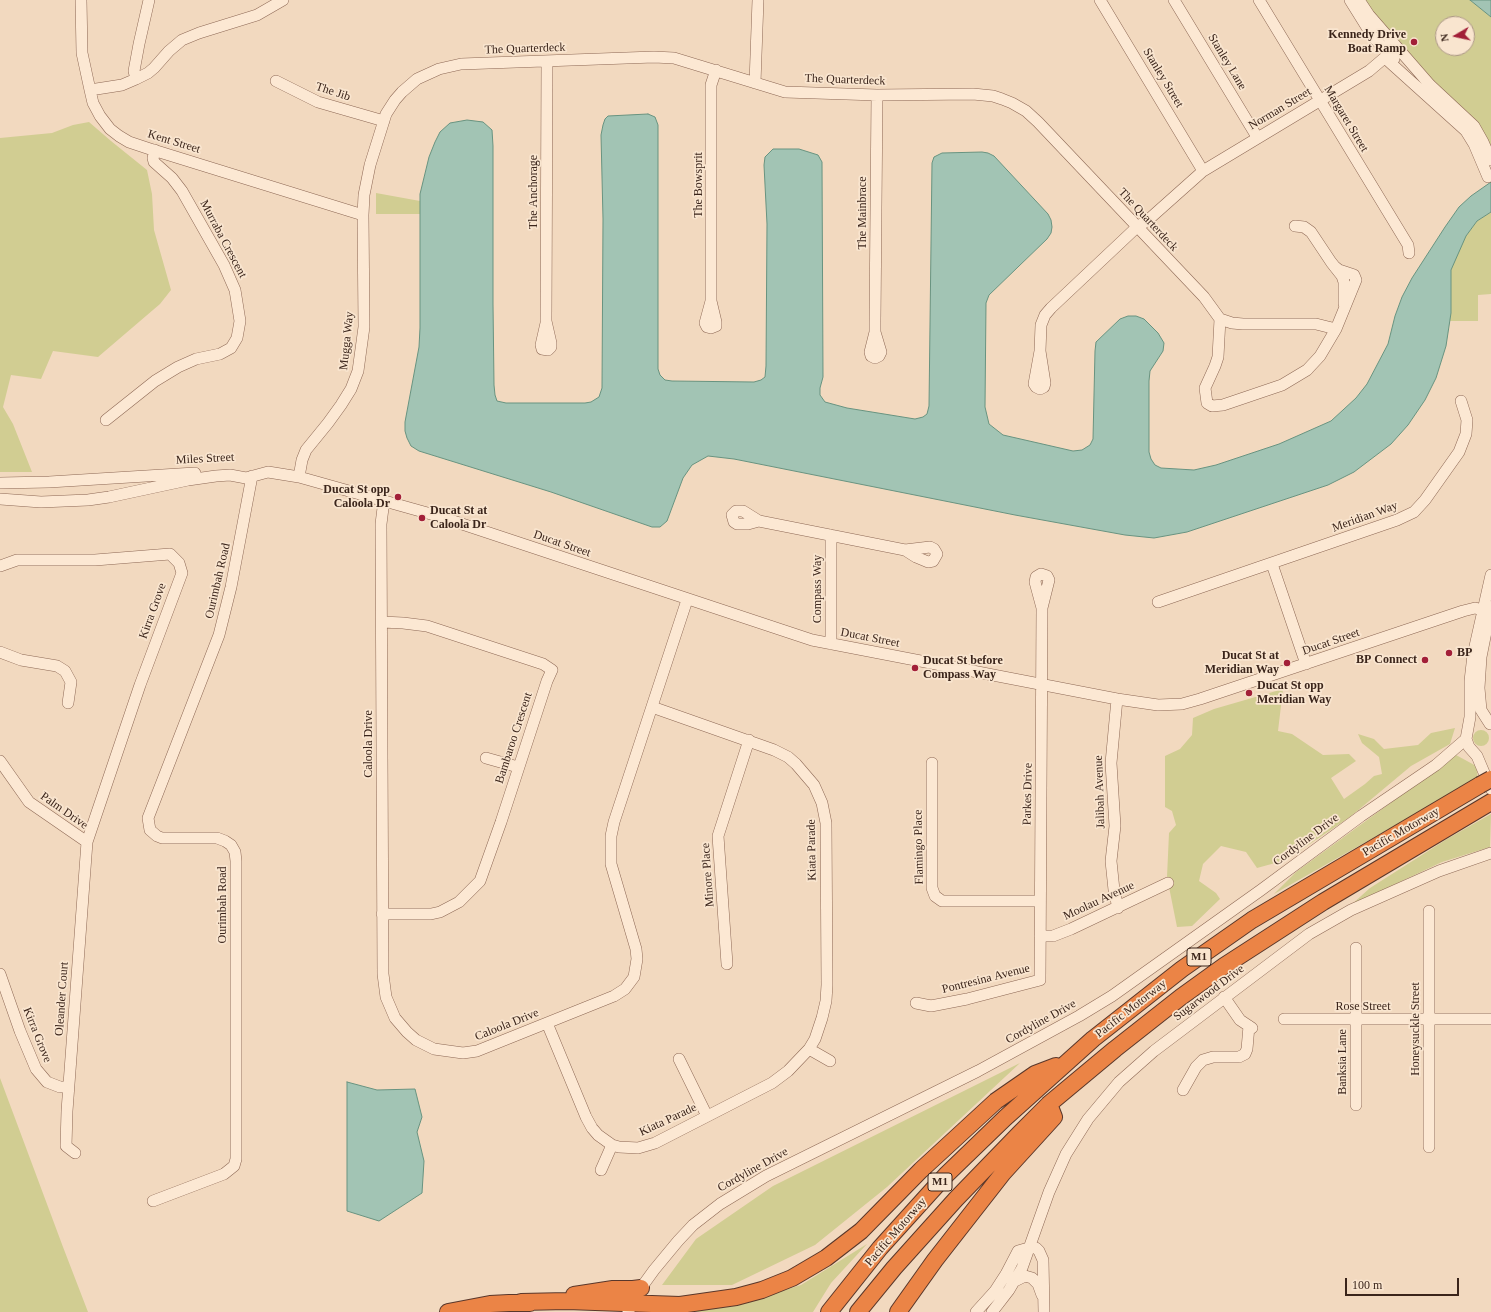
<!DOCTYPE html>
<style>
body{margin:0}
#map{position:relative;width:1491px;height:1312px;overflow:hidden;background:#f2d9bf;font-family:Georgia,serif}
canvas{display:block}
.north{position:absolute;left:1435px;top:16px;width:40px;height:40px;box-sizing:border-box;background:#f9e5cf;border:1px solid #ad9887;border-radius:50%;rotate:261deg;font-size:11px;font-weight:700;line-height:16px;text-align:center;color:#3b251b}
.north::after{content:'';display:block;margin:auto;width:14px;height:18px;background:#a21f38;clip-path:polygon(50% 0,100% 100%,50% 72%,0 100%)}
.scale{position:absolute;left:1345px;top:1278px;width:114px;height:18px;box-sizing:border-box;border:2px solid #3b251b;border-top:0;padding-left:5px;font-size:12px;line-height:14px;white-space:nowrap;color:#3b251b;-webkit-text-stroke:3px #f9e5cf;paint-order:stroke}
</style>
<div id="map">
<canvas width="1491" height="1312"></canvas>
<div class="north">N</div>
<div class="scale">100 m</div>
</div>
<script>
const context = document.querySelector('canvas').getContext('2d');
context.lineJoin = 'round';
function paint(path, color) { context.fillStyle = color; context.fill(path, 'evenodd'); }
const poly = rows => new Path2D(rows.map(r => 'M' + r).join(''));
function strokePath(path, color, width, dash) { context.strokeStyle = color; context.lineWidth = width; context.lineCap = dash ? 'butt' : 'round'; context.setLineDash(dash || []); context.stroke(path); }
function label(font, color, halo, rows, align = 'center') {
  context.font = font + ' Georgia,serif'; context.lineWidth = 3.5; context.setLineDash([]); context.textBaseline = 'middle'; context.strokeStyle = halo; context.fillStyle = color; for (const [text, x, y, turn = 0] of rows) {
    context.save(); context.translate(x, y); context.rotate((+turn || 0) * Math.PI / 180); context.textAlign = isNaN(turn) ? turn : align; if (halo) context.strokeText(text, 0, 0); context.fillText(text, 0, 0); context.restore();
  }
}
const green = poly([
 [1363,0,1470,0,1491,17,1491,148,1416,66],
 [1443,24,1467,24,1467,48,1443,48],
 [89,122,111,141,147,170,152,194,154,230,171,290,160,304,98,357,53,351,41,379,11,375,3,407,13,424,32,472,0,472,0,138,52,133,73,125],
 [376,193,420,201,420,214,376,214],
 [1491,212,1491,294,1478,295,1478,321,1450,321,1451,270,1454,260,1466,236,1477,221],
 [1283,689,1278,731,1292,734,1323,755,1349,754,1356,761,1331,778,1344,799,1365,784,1374,776,1382,774,1379,757,1362,743,1358,734,1374,739,1384,749,1418,745,1431,733,1455,728,1450,744,1411,766,1350,817,1286,860,1257,868,1246,852,1221,846,1203,864,1199,881,1216,893,1220,899,1192,926,1177,927,1167,877,1169,833,1176,825,1172,811,1165,807,1165,756,1180,749,1192,735,1193,718,1214,709],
 '1473 738a8 8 0 1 1 16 0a8 8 0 1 1-16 0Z',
 [1456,755,1478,767,1477,779,1274,894,1296,872],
 [1491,814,1490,847,1442,862,1351,905,1370,888,1447,839],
 [1020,1063,887,1187,815,1245,732,1285,662,1285,696,1239,773,1186],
 [0,1078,63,1247,88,1312,0,1312],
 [867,1244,831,1283,813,1312,681,1312,733,1306,801,1285]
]);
const water = poly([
 [1470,0,1491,0,1491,17,1470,0],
 [648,114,655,117,658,125,658,369,660,375,665,380,672,381,754,382,761,380,765,377,766,366,767,224,764,165,765,157,773,149,799,149,818,155,822,162,823,377,820,388,820,395,825,402,847,408,915,419,923,417,927,414,929,406,932,163,934,157,942,153,982,152,988,153,994,156,1048,214,1051,220,1052,227,1051,233,1047,239,989,295,986,303,985,407,989,424,1003,435,1073,451,1082,450,1090,445,1093,439,1095,351,1096,342,1120,319,1128,316,1136,316,1144,319,1158,333,1164,343,1163,351,1150,371,1149,381,1149,452,1151,459,1155,465,1161,468,1194,470,1216,465,1279,444,1331,421,1356,398,1367,384,1388,344,1395,316,1402,297,1412,278,1445,227,1459,207,1471,196,1491,182,1491,212,1477,221,1466,236,1451,270,1451,313,1446,346,1436,378,1425,400,1408,425,1391,444,1354,472,1328,485,1187,532,1154,538,1125,535,1015,515,734,459,708,456,692,465,683,478,667,521,660,527,652,527,551,492,419,451,411,446,407,438,405,431,405,422,419,347,420,328,420,194,429,157,435,142,440,132,450,123,467,120,483,122,492,130,493,146,493,304,494,385,495,395,497,401,506,403,585,403,591,402,599,397,602,388,603,219,601,135,603,125,605,119,608,116,648,114],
 [347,1082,377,1090,415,1089,422,1117,417,1132,424,1161,422,1193,379,1221,347,1211,347,1082]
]);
const minor = poly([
 [81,0,82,53,90,90,93,103,100,116,110,129,119,136,129,142,150,149,363,215],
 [1100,0,1203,171],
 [1174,0,1257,137],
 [1259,0,1408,245,1409,253],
 [1350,0,1373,37,1394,59],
 [1359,0,1369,15,1430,85,1474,126,1483,142,1491,160],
 [1385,58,1466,131,1474,144,1488,177],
 [136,79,134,71,139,44,149,0],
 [276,81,318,102,384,121],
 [755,83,758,0],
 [90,90,122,85,136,79,148,73,154,68,169,51,182,40,199,33,257,15,283,0],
 [1295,226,1304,227,1311,232,1331,262,1342,276,1344,282,1344,304],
 [711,301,716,322,716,326,711,328,707,327,705,323,711,301,711,85,716,70],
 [1220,319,1218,357,1215,366,1205,388,1207,403,1212,406,1223,405,1282,385,1307,370,1320,356,1336,329,1356,280,1354,275,1339,270,1334,266],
 [546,323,541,345,542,349,548,350,551,347,551,343,546,321,547,61],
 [875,332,881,352,879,356,875,358,871,356,870,352,875,332,875,322,877,95],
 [1040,351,1034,384,1036,387,1040,389,1044,387,1045,383,1040,351,1041,325,1045,315,1051,308,1137,227,1148,220,1203,171,1369,71,1389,54],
 [106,420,155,381,178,367,196,359,220,354,231,348,237,338,240,321,235,290,224,265,182,191,172,178,154,162,153,158,155,150],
 [299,477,302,460,306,450,328,423,341,405,351,389,358,371,364,327,363,215,364,195,370,165,386,114,395,100,402,92,417,79,439,69,461,64,654,57,674,58,785,92,877,95,973,94,993,96,1002,99,1012,103,1026,111,1038,122,1204,297,1220,319,1232,323,1243,324,1316,324,1336,329],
 [0,483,49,482,195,473],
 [0,499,41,502,88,500,109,497,188,480,216,476,230,475,246,478,268,472,299,477,438,516,812,640,1117,699,1158,705,1182,704,1200,699,1463,611,1475,608,1490,612],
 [384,500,381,524,383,974,386,997,395,1018,407,1032,416,1040,434,1049,463,1053,477,1051,614,996,625,989,634,977,637,959,636,949,611,864,611,836,614,822,687,600],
 [759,521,748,524,737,524,734,522,732,515,736,511,743,511,759,521,905,550,930,547,934,549,937,554,933,561,928,562,916,557,905,550],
 [1272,564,1306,664],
 [0,566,17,560,95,560,170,554,179,563,182,573,140,685,87,842,67,1111,66,1146,75,1153],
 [1491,575,1473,655,1470,681,1470,717,1466,739,1469,747,1477,756,1491,789],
 [1158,602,1397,520,1414,512,1425,500,1459,452,1466,434,1467,420,1461,401],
 [382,622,403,623,427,626,543,664,552,670,547,681,501,822,480,881,459,902,440,912,431,914,382,914],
 [831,644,831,535],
 [0,652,21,660,57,666,65,671,71,682,68,703],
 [1117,699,1111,763,1115,826,1111,861,1114,890,1118,908],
 [1490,724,1481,710,1479,688,1481,657,1491,607],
 [486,758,518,767],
 [0,761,29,802,87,842],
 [932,763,932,888,935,896,942,901,1040,901],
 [1429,911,1429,1147],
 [1040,936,1053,936,1071,929,1168,883],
 [1356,948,1356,1105],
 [727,964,718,836,749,740],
 [0,974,20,1031,36,1069,47,1082,60,1087,68,1087],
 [1224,997,1240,1020,1252,1028],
 [916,1003,931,1006,967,999,1040,980,1042,608,1035,582,1036,577,1041,574,1047,576,1049,580,1042,608],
 [1284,1019,1491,1019],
 [547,1023,586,1117,592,1128,598,1135,612,1145,619,1147,638,1148,655,1143,772,1083,788,1071,809,1049,815,1039,822,1018,826,1001,827,985,826,823,822,803,814,785,796,764,788,757,774,750,652,707],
 [809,1049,830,1061],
 [679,1059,707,1116],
 [1183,1090,1196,1067,1203,1060,1213,1057,1239,1057,1245,1054,1247,1049,1249,1026],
 [601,1170,612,1145],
 [153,1201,224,1174,234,1166,236,1159,236,861,235,852,231,845,225,841,217,838,162,838,157,836,150,830,148,818,219,635,231,587,252,476],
 [1015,1281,1025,1276,1032,1278,1038,1284,1042,1295],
 [628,1312,641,1288,654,1270,678,1241,693,1225,720,1204,766,1176,978,1071,1079,1016,1112,996,1261,890,1361,816,1436,765,1466,739],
 [976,1312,995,1291,1006,1274,1018,1251,1032,1247,1036,1248,1039,1251,1043,1260,1044,1312],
 [992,1312,1009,1290,1022,1268,1049,1192,1066,1154,1088,1119,1119,1082,1154,1051,1309,934,1351,910,1439,871,1491,853]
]);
const highway = poly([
 [574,1295,613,1289,633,1289,641,1288],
 [521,1302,567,1301,680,1305,736,1297,762,1290,792,1278,826,1258,861,1231,921,1170,996,1101,1035,1074,1056,1066],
 [448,1312,490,1304,509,1303,530,1303],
 [829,1312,880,1248,946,1175,1005,1118,1093,1039,1182,969,1252,920,1480,785],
 [858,1312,894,1268,956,1199,1019,1134,1049,1104,1115,1049,1181,997,1224,966,1323,902,1491,802],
 [898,1312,935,1260,1003,1173,1054,1117,1049,1104]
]);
const highwayBridge = poly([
 [1480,785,1491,779]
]);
const markers = [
 [1414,42,4,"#a21f38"],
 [398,497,4,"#a21f38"],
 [422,518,4,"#a21f38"],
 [1449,653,4,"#a21f38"],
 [1425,660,4,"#a21f38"],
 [1287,663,4,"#a21f38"],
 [915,668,4,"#a21f38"],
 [1249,693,4,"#a21f38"]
];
const shields = [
 [1199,957,24],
 [940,1182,24]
];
const shieldNames = [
 ["M1",1199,957],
 ["M1",940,1182]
];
const poiNames = [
 ["Kennedy Drive",1406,35],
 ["Boat Ramp",1406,49],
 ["Ducat St opp",390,490],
 ["Caloola Dr",390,504],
 ["Ducat St at",430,511,"left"],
 ["Caloola Dr",430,525,"left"],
 ["BP",1457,653,"left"],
 ["Ducat St at",1279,656],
 ["Meridian Way",1279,670],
 ["BP Connect",1417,660],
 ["Ducat St before",923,661,"left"],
 ["Compass Way",923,675,"left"],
 ["Ducat St opp",1257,686,"left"],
 ["Meridian Way",1257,700,"left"]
];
const streetNames = [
 ["The Quarterdeck",525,49,-2],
 ["Stanley Lane",1227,62,59],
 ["Stanley Street",1163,78,59],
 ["The Quarterdeck",845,80,2],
 ["The Jib",333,92,18],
 ["Norman Street",1280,109,-31],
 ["Margaret Street",1346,119,59],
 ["Kent Street",174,142,17],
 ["The Bowsprit",699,185,-90],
 ["The Anchorage",534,192,-90],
 ["The Mainbrace",863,213,-90],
 ["The Quarterdeck",1148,220,47],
 ["Murraba Crescent",223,239,62],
 ["Mugga Way",347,341,-84],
 ["Miles Street",205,459,-3],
 ["Meridian Way",1365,517,-20],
 ["Ducat Street",562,544,19],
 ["Ourimbah Road",218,581,-77],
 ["Compass Way",818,589,-90],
 ["Kirra Grove",153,611,-70],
 ["Ducat Street",870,638,11],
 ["Ducat Street",1331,642,-19],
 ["Bambaroo Crescent",514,738,-72],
 ["Caloola Drive",369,744,-90],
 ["Jalibah Avenue",1100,792,-92],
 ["Parkes Drive",1028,794,-89],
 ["Palm Drive",64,811,35],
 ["Pacific Motorway",1401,832,-30],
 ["Cordyline Drive",1306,840,-37],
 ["Flamingo Place",919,847,-91],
 ["Kiata Parade",812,850,-91],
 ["Minore Place",708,875,-94],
 ["Moolau Avenue",1099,901,-25],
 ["Ourimbah Road",223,905,-90],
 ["Pontresina Avenue",986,979,-14],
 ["Sugarwood Drive",1209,993,-37],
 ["Oleander Court",62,999,-86],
 ["Rose Street",1363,1007],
 ["Pacific Motorway",1131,1009,-38],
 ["Cordyline Drive",1041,1022,-29],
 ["Caloola Drive",507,1025,-22],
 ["Honeysuckle Street",1416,1029,-90],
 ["Kirra Grove",37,1035,68],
 ["Banksia Lane",1343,1062,-90],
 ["Kiata Parade",668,1120,-25],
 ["Cordyline Drive",753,1170,-29],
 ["Pacific Motorway",896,1232,-49]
];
paint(green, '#d1cd92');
paint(water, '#a2c4b4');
strokePath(water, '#689380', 1);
strokePath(minor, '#8d6855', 12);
strokePath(highway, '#5a372a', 18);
strokePath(minor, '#fce8d3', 11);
strokePath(highway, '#eb8446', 16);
strokePath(highwayBridge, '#5a372a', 18, []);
strokePath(highwayBridge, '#eb8446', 16);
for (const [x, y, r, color] of markers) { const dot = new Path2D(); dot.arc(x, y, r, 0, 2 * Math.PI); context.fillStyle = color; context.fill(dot); strokePath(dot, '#f9e5cf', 1.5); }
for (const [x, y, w] of shields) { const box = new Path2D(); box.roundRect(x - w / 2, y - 9, w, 18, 3); context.fillStyle = '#f9e5cf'; context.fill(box); strokePath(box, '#3b251b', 1); }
label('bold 11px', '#3b251b', null, shieldNames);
label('bold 12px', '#3b251b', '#f9e5cf', poiNames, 'right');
label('12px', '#3b251b', '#f9e5cf', streetNames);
</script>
